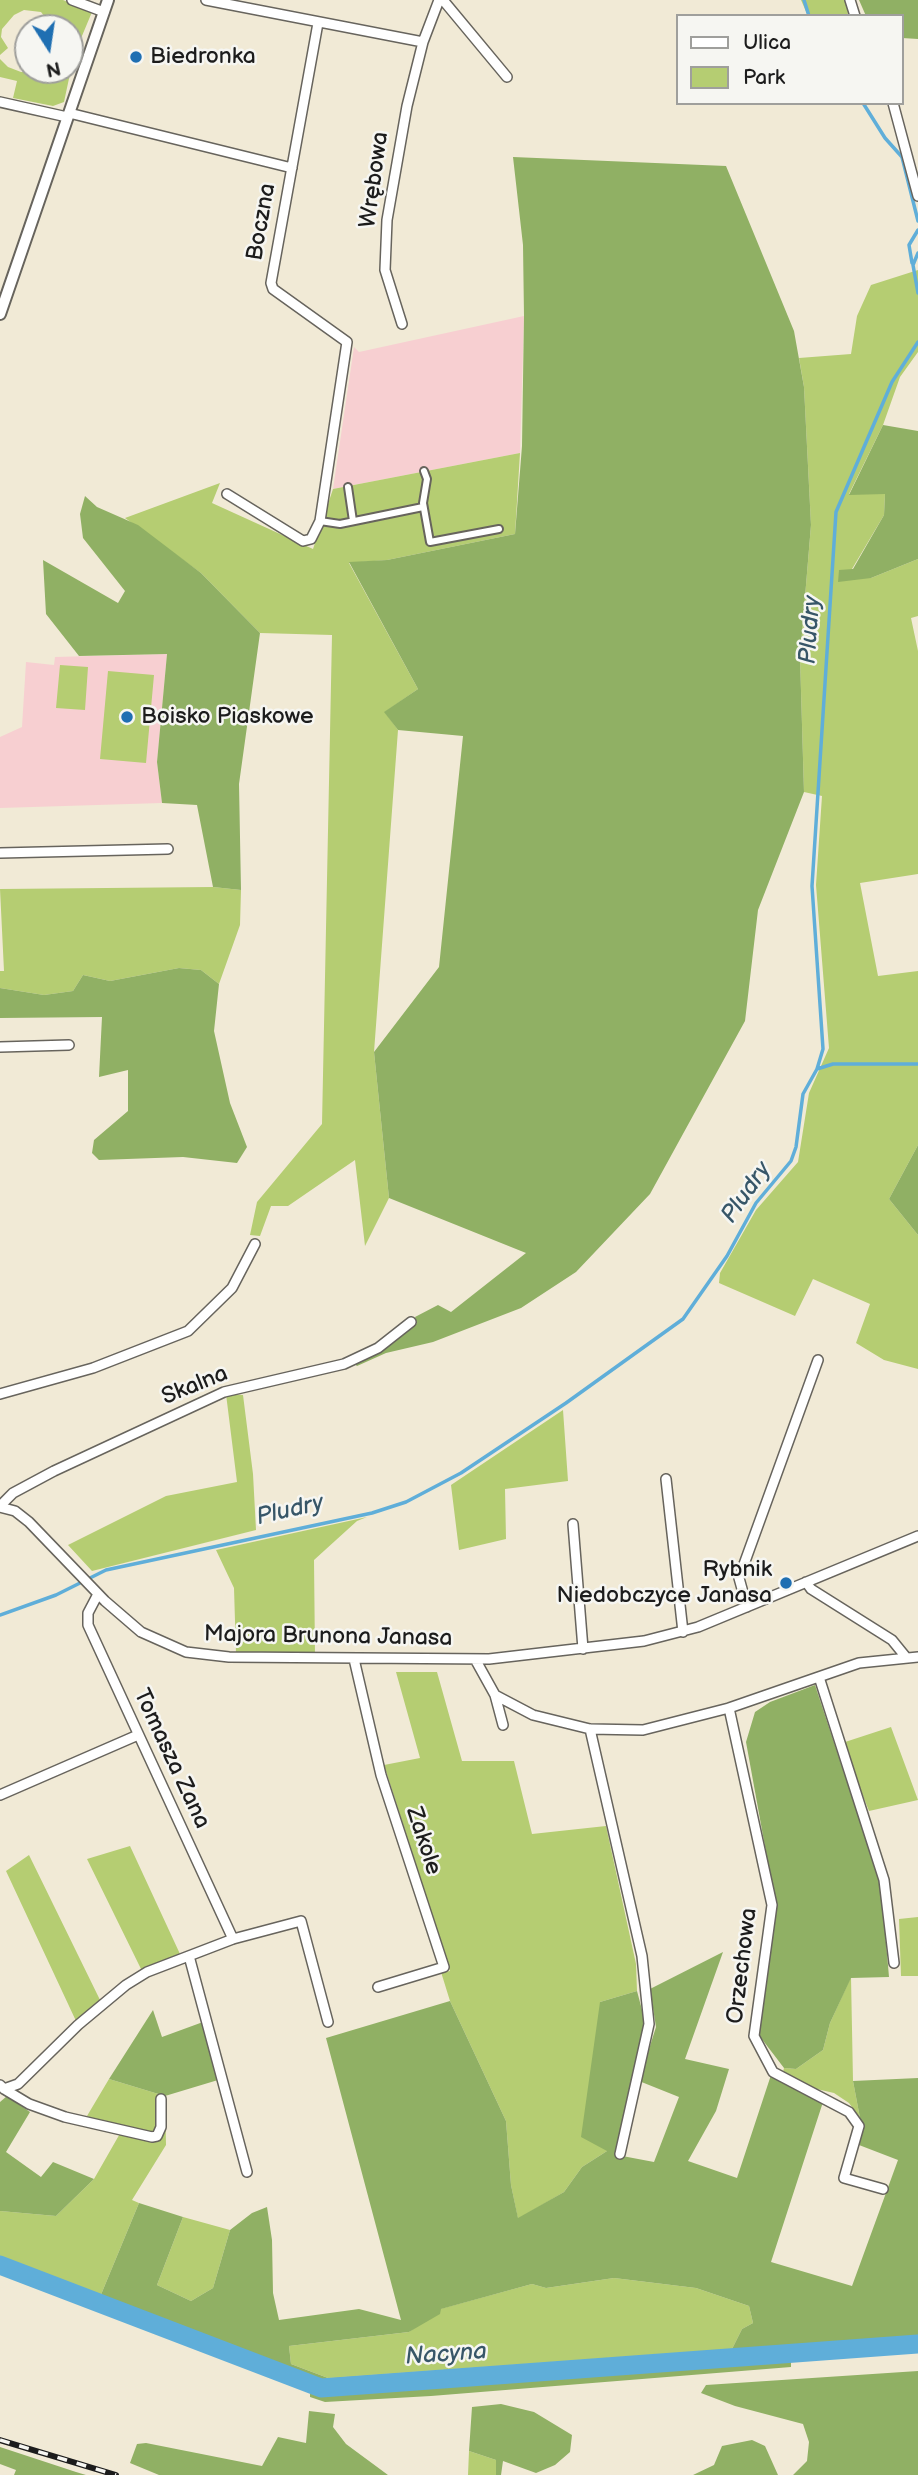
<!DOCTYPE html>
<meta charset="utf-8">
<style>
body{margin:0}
#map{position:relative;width:918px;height:2475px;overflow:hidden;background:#f1ead6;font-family:"Balsamiq Sans",sans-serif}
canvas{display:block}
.legend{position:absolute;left:676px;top:14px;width:228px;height:91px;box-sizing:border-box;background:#f6f6f2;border:2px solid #9f9f9c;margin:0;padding:9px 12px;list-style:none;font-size:21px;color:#1c1c1c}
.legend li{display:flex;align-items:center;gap:14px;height:35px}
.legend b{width:35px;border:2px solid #9f9f9c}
.north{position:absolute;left:14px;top:14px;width:70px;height:70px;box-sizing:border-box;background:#f6f6f2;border:2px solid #9f9f9c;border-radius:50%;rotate:168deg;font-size:19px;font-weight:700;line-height:28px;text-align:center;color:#1c1c1c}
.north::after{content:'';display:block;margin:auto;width:24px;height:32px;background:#1f6fb2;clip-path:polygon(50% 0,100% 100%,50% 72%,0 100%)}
</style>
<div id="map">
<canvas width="918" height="2475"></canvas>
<ul class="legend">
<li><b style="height:9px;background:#fff"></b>Ulica</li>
<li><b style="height:19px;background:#b5cd72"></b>Park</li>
</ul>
<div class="north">N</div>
</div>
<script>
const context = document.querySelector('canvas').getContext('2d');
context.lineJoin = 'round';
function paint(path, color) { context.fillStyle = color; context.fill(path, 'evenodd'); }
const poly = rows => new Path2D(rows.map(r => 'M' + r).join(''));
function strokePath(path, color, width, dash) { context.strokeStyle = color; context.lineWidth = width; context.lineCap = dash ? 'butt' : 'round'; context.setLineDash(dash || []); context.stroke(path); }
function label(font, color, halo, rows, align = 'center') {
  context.font = font + ' "Balsamiq Sans",sans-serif'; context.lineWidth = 5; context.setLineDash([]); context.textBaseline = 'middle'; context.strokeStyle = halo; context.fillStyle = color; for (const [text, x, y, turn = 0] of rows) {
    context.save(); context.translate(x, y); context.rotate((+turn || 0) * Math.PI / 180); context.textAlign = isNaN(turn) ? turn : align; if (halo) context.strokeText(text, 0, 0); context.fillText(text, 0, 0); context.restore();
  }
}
const built = poly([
 [524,316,520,453,333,489,354,347,359,352],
 [167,654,157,762,162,803,0,808,0,737,22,727,26,662,54,665,55,657]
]);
const green = poly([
 [0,0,63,0,92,12,74,55,64,102,53,106,13,98,17,81,0,77,0,59,8,67,21,72,70,70,70,28,65,28,62,21,52,26,41,12,24,10,14,15,2,29,1,37,8,48,0,55],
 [801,0,847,0,848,16,808,16],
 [918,270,918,352,900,377,883,425,849,494,885,494,884,515,852,569,871,578,918,559,918,616,911,618,918,651,918,874,860,883,878,976,918,971,918,1145,889,1199,918,1235,918,1369,884,1360,856,1343,870,1304,813,1279,795,1316,719,1283,720,1273,756,1210,798,1162,809,1093,829,1048,816,885,822,796,804,792,800,657,811,525,804,387,799,358,851,354,857,316,871,285],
 [520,453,515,534,387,560,349,563,418,689,385,712,398,730,374,1052,389,1198,365,1246,355,1160,288,1206,271,1206,260,1236,250,1235,257,1202,322,1124,332,635,260,633,201,573,125,518,220,483,212,503,313,549,333,489],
 [60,665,88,667,85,710,56,708],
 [108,671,154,675,146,763,100,759],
 [213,887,241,890,240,925,219,984,201,970,179,968,110,981,83,975,73,991,44,995,0,988,0,971,4,971,0,889],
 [226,1394,243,1395,253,1474,256,1530,92,1571,68,1545,166,1496,237,1482],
 [563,1410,568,1481,505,1489,506,1539,459,1550,451,1485],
 [367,1517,357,1521,314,1560,315,1656,236,1654,234,1588,216,1550],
 [396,1672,437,1672,462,1761,514,1761,532,1834,606,1826,636,1964,637,1991,600,2002,607,2151,582,2167,564,2192,518,2219,511,2185,506,2121,450,2001,441,1972,450,1971,384,1765,420,1758],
 [891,1727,918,1800,869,1811,842,1743],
 [130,1846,180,1954,142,1971,87,1859],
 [29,1855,101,2002,76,2021,6,1871],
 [918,1917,918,1976,901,1976,899,1919],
 [851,1977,853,2081,860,2118,849,2103,834,2093,808,2087,783,2072,784,2068,796,2069,823,2050,830,2023],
 [109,2079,165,2096,166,2145,132,2200,139,2203,100,2297,0,2258,0,2211,56,2216,94,2179,122,2130,87,2116],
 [183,2217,230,2230,213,2288,191,2301,157,2285],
 [614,2278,696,2288,749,2306,753,2323,742,2329,732,2349,328,2378,291,2364,289,2346,409,2332,440,2309,532,2284,546,2288],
 [469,2451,496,2460,496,2475,468,2475]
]);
const forest = poly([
 [859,0,918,0,918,39,902,38,902,16,866,16],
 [513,157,726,166,794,331,804,387,811,525,800,657,804,792,758,910,745,1021,650,1194,576,1272,521,1308,433,1342,386,1353,357,1366,352,1362,381,1348,417,1323,415,1317,438,1305,451,1312,526,1253,389,1198,374,1052,439,967,463,736,398,730,384,712,418,689,349,562,387,560,515,534,522,446,524,316,523,245],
 [883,425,918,431,918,559,871,578,838,582,839,570,853,569,884,515,885,494,849,495],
 [85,496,97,507,138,525,201,573,260,633,239,784,241,890,213,887,197,805,162,803,157,762,167,654,79,656,46,614,43,560,118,603,125,591,83,538,80,514],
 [179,968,201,970,219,984,214,1031,230,1103,247,1147,237,1163,183,1157,99,1160,92,1153,94,1140,128,1111,128,1070,99,1077,102,1017,0,1018,0,988,44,995,73,991,83,975,110,981],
 [918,1145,918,1235,889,1199],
 [815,1685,881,1885,889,1977,851,1978,830,2023,823,2050,796,2069,784,2068,758,2034,776,1907,746,1742,755,1712,770,1702],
 [723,1952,685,2059,729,2069,716,2111,688,2161,737,2178,771,2075,823,2102,771,2262,852,2286,898,2160,859,2145,860,2118,853,2081,918,2078,918,2341,324,2385,286,2373,100,2297,139,2203,183,2217,157,2285,191,2301,213,2288,230,2230,252,2213,267,2207,272,2240,273,2293,279,2320,359,2309,401,2320,326,2038,450,2001,506,2121,511,2185,518,2218,564,2192,582,2167,607,2151,581,2137,600,2002,637,1991,646,2025,617,2155,654,2162,679,2097,639,2081,656,2027,650,1989],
 [614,2278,696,2288,749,2306,753,2323,742,2329,732,2349,328,2378,291,2364,289,2346,409,2332,440,2314,441,2309,532,2284,546,2288],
 [153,2010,162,2037,203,2022,218,2080,165,2096,109,2079],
 [7,2096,30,2112,6,2152,41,2177,53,2162,94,2179,56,2216,0,2211,0,2102],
 [791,2358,791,2367,431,2396,325,2402,310,2397,310,2390,321,2392],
 [918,2371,918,2475,793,2475,807,2461,809,2442,803,2424,735,2406,701,2393,706,2385],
 [501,2404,534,2412,572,2435,570,2452,555,2465,536,2473,503,2461,501,2475,496,2475,496,2460,469,2451,472,2407],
 [309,2411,335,2414,333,2427,346,2444,388,2475,159,2475,130,2463,137,2444,146,2443,262,2466,278,2437,306,2443],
 [752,2440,765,2446,778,2475,693,2475,714,2465,722,2446],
 [0,2447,76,2472,86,2475,14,2475,16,2470,0,2464]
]);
const stream = poly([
 [804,0,809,16],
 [863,103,885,138,902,157,918,221],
 [918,253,913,265,918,293],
 [912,263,909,245,918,230],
 [817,1069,833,1064,918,1064],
 [0,1615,56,1595,106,1570,372,1513,406,1502,461,1473,566,1403,683,1319,727,1256,756,1203,791,1161,796,1147,803,1094,817,1069,823,1049,812,886,836,512,892,382,918,342]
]);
const river = poly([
 [0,2265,321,2388,918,2344]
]);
const pedestrian = poly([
 [424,471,427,479,423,503,430,542,499,529],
 [348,487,353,521],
 [320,521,340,524,423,507]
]);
const minor = poly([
 [72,0,104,12],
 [206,0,423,42],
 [443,0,507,77],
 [850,0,855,16],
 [0,102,67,117],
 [893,103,918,196],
 [69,113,292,168],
 [402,324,385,270,387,220,407,106,423,42,439,0],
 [227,494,303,541,311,539,320,521,347,342,273,289,271,283,318,23],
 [0,853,168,849],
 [0,1047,69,1045],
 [0,1394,93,1368,188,1331,232,1288,255,1244],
 [666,1479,683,1632],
 [0,1506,13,1493,54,1471,224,1392,344,1364,378,1348,411,1322],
 [0,1507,15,1511,29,1522,105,1601,141,1632,186,1652,229,1657,489,1659,644,1641,698,1627,918,1536],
 [573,1524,583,1649],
 [806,1582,811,1589,892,1640,905,1656],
 [98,1594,88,1613,88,1625,233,1939],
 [747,1607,739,1578,818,1360],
 [354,1659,381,1775,444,1967,378,1987],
 [475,1659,495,1695,533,1715,590,1729,643,1730,729,1708,859,1663,918,1657],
 [819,1677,884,1880,894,1963],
 [495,1695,503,1725],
 [729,1708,772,1905,754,2036,773,2072,849,2112,859,2126,844,2178,883,2189],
 [590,1729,642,1956,649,2024,620,2154],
 [0,1795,138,1735],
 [189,1956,247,2172],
 [0,2085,4,2089,18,2084,78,2025,126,1985,147,1972,233,1939,301,1921,328,2022],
 [4,2089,29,2104,65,2117,152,2137,157,2136,161,2127,161,2099]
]);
const tertiary = poly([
 [0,314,108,0]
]);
const rail = poly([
 [0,2440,116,2475]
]);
const markers = [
 [136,57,7,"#1f6fb2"],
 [127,717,7,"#1f6fb2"],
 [786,1583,7,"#1f6fb2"]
];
const poiNames = [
 ["Biedronka",150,57],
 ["Boisko Piaskowe",141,717],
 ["Rybnik",772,1570,"right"],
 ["Niedobczyce Janasa",772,1596,"right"]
];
const streetNames = [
 ["Wrębowa",375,180,-82],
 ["Boczna",262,222,-80],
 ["Skalna",195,1386,-22],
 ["Majora Brunona Janasa",328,1637,1],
 ["Tomasza Zana",171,1759,65],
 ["Zakole",423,1841,72],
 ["Orzechowa",743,1966,-83]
];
const waterNames = [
 ["Pludry",811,630,-86],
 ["Pludry",747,1193,-55],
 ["Pludry",290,1511,-13],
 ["Nacyna",446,2355,-4]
];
paint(built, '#f7cfd1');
paint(green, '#b5cd72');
paint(forest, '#90b064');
strokePath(stream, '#5faed9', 3.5);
strokePath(river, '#5faed9', 19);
strokePath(pedestrian, '#67645d', 10);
strokePath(minor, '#67645d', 12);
strokePath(tertiary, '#67645d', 14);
strokePath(pedestrian, '#fff', 6);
strokePath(minor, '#fff', 9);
strokePath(tertiary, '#fff', 10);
strokePath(rail, '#1c1c1c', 6);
strokePath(rail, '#f6f6f2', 3.5, [10]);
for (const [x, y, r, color] of markers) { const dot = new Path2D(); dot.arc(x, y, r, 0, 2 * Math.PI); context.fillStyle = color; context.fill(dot); strokePath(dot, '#f6f6f2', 2.5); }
label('23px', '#1c1c1c', '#f6f6f2', poiNames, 'left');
label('23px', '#1c1c1c', '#f6f6f2', streetNames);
label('italic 24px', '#375668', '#f6f6f2', waterNames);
</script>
